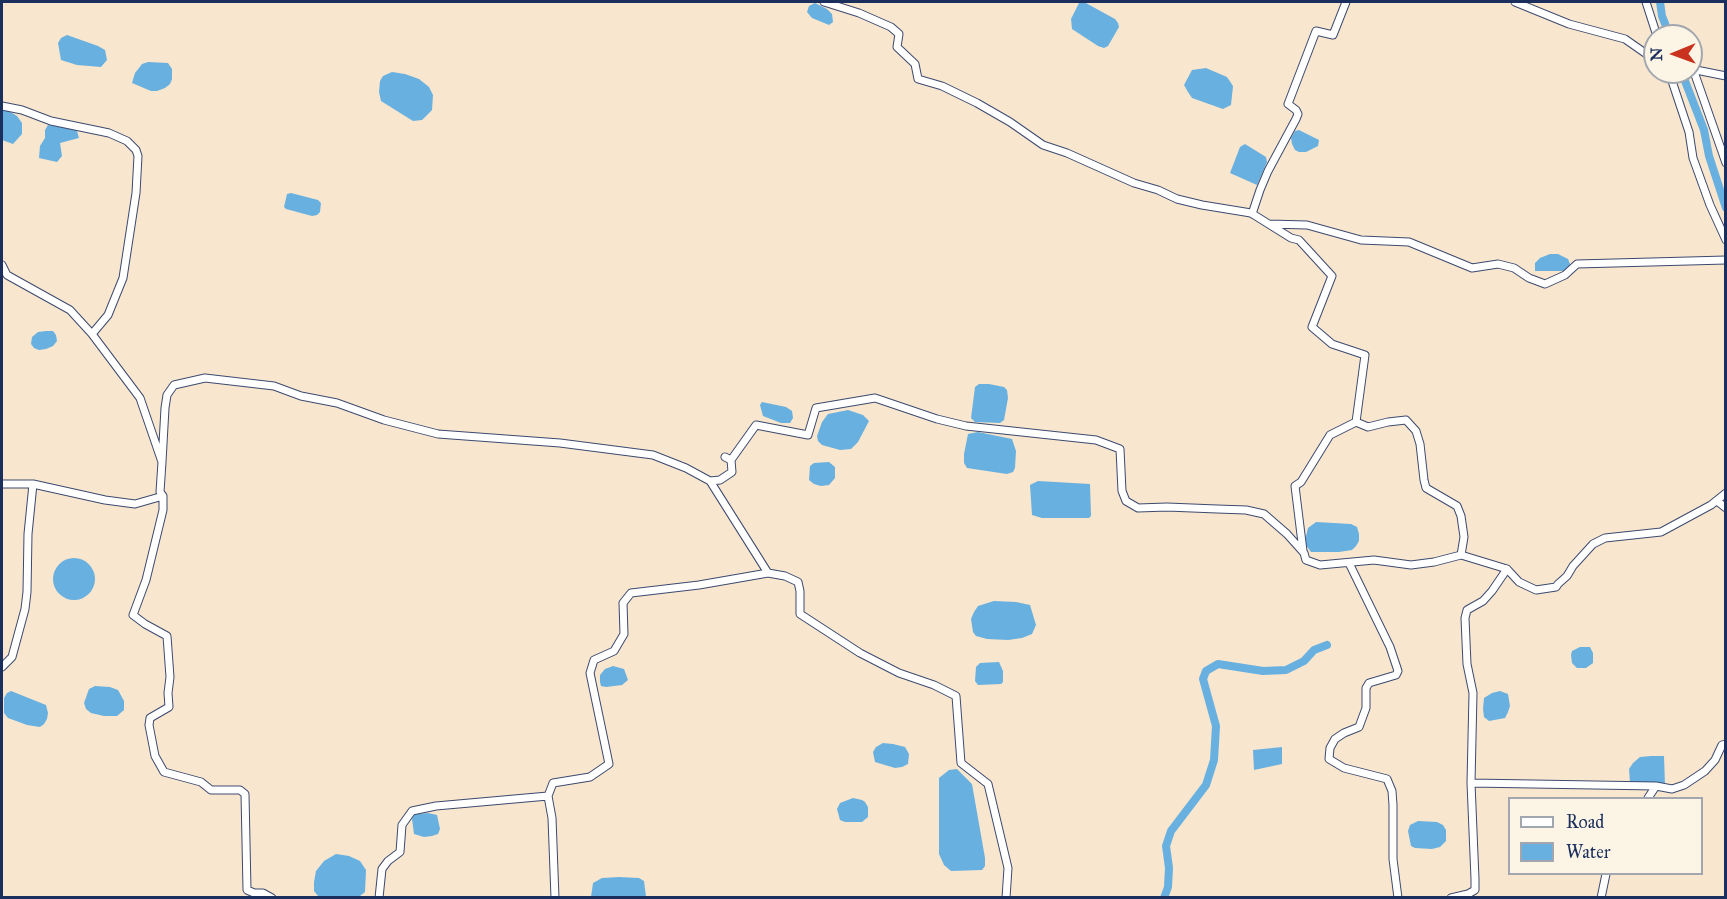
<!DOCTYPE html>
<style>
body{margin:0}
#map{position:relative;width:1727px;height:899px;overflow:hidden;background:#f8e6ce;font-family:"IM FELL Great Primer",serif}
canvas{display:block}
.frame{position:absolute;inset:0;border:3px solid #1b2f5e;pointer-events:none}
.legend{position:absolute;left:1508px;top:797px;width:195px;height:78px;box-sizing:border-box;background:#fcf5e5;border:2px solid #a2a6af;margin:0;padding:8px 10px;list-style:none;font-size:18px;color:#1b2f5e}
.legend li{display:flex;align-items:center;gap:12px;height:30px}
.legend b{width:30px;border:2px solid #a2a6af}
.north{position:absolute;left:1643px;top:24px;width:60px;height:60px;box-sizing:border-box;background:#fcf5e5;border:2px solid #a2a6af;border-radius:50%;rotate:269deg;font-size:16px;font-weight:700;line-height:24px;text-align:center;color:#1b2f5e}
.north::after{content:'';display:block;margin:auto;width:21px;height:27px;background:#c8321e;clip-path:polygon(50% 0,100% 100%,50% 72%,0 100%)}
</style>
<div id="map">
<canvas width="1727" height="899"></canvas>
<div class="frame"></div>
<ul class="legend">
<li><b style="height:8px;background:#fff"></b>Road</li>
<li><b style="height:16px;background:#68b0e0"></b>Water</li>
</ul>
<div class="north">N</div>
</div>
<script>
const context = document.querySelector('canvas').getContext('2d');
context.lineJoin = 'round';
function paint(path, color) { context.fillStyle = color; context.fill(path, 'evenodd'); }
const poly = rows => new Path2D(rows.map(r => 'M' + r).join(''));
function strokePath(path, color, width, dash) { context.strokeStyle = color; context.lineWidth = width; context.lineCap = dash ? 'butt' : 'round'; context.setLineDash(dash || []); context.stroke(path); }
const water = poly([
 [1084,2,1115,19,1118,23,1119,27,1108,46,1104,48,1098,46,1072,29,1071,19,1079,3],
 [815,3,827,9,832,14,833,22,829,25,812,18,807,12,809,6],
 [67,35,98,46,105,50,107,60,101,67,77,65,61,60,58,43,61,38],
 [148,62,168,63,172,69,172,79,170,84,165,88,157,91,151,91,132,83,135,73,139,68,142,64],
 [1206,68,1227,77,1233,86,1231,105,1223,109,1192,98,1188,92,1184,85,1192,70],
 [392,72,405,74,419,79,429,87,433,95,432,110,422,120,413,121,381,101,379,92,380,81,383,76],
 [2,110,7,110,17,116,22,123,22,134,13,144,2,140],
 [48,125,70,128,77,131,79,138,60,143,62,156,57,162,39,158,40,146,45,138,45,130],
 [1299,130,1319,140,1318,146,1306,152,1299,152,1295,150,1292,144,1291,138,1295,131],
 [1245,144,1266,157,1267,162,1257,185,1230,173,1240,147],
 [291,193,318,200,321,203,320,212,317,215,312,216,286,209,284,207,287,194],
 [1550,254,1558,254,1568,259,1570,264,1569,268,1563,271,1535,271,1535,263,1540,258],
 [46,331,53,331,56,335,57,341,53,346,46,349,39,350,34,348,31,344,32,337,38,332],
 [979,384,989,384,1004,387,1007,390,1008,398,1004,420,1000,423,975,422,971,418,975,387],
 [762,402,786,407,792,411,793,418,790,423,781,423,763,416,760,405],
 [848,410,863,415,869,421,858,442,851,449,840,450,822,445,818,441,817,436,822,422,828,414],
 [978,432,1012,439,1016,451,1015,468,1013,472,1007,474,967,468,964,463,964,454,968,434],
 [829,462,835,467,835,478,829,485,821,486,814,484,809,480,810,466,814,463],
 [1038,481,1090,484,1091,516,1089,518,1042,518,1032,515,1030,485],
 [1316,522,1351,524,1357,527,1359,534,1359,541,1356,546,1352,550,1339,552,1311,552,1306,545,1305,540,1308,528],
 '53 579a21 21 0 1 1 42 0a21 21 0 1 1-42 0Z',
 [994,601,1016,602,1030,605,1036,625,1032,634,1022,638,1008,640,987,639,976,636,973,632,971,619,974,612,978,606],
 [1580,647,1590,647,1593,653,1593,663,1586,668,1577,668,1572,663,1571,655,1572,651],
 [999,662,1003,671,1003,682,1001,684,978,685,975,681,976,667,980,663],
 [613,666,624,669,628,680,622,685,606,687,601,686,600,682,600,675,605,669],
 [95,686,110,687,118,690,124,701,124,710,117,716,104,716,91,713,86,709,84,703,89,689],
 [11,691,46,705,48,713,47,719,44,724,40,727,27,725,8,718,4,713,4,698,7,693],
 [1500,691,1508,694,1510,706,1508,712,1505,718,1489,721,1484,717,1483,709,1484,698,1492,693],
 [883,743,893,744,905,747,909,754,908,764,902,767,895,768,875,762,873,752,876,747],
 [1282,747,1282,764,1254,770,1253,750],
 [1651,756,1664,756,1665,785,1630,782,1629,769,1633,763,1640,757],
 [957,769,972,784,985,858,985,866,982,870,951,871,944,865,939,854,939,778,949,770],
 [853,798,862,800,865,802,868,807,868,817,862,822,845,822,840,820,837,809,840,803],
 [418,814,428,813,437,815,440,829,438,834,432,836,424,837,414,834,412,819,414,815],
 [1418,821,1437,822,1443,825,1446,830,1446,841,1440,847,1432,849,1415,848,1411,846,1408,831,1410,825],
 [336,854,349,856,360,861,366,870,365,892,360,896,357,898,324,897,318,896,314,891,314,882,316,871,324,861],
 [619,877,639,878,644,881,646,897,591,897,593,883,602,878]
]);
const canal = poly([
 [1660,2,1662,16,1670,36],
 [1685,72,1685,81,1704,130,1709,156,1726,208],
 [1164,898,1168,887,1169,868,1166,846,1171,831,1206,785,1214,760,1216,726,1203,679,1206,671,1218,664,1263,671,1286,670,1304,661,1314,650,1327,645]
]);
const minor = poly([
 [824,2,859,13,891,27,899,34,897,47,915,64,918,79,942,86,977,103,1010,122,1043,145,1067,153,1134,183,1158,190,1177,199,1202,205,1251,213,1291,238,1299,240,1332,276,1312,327,1332,344,1365,355,1356,422,1368,427,1388,422,1406,420,1416,431,1420,444,1424,480,1426,488,1457,506,1461,516,1464,537,1461,555],
 [1515,2,1569,24,1625,39,1655,60],
 [1646,2,1657,36],
 [1691,69,1726,76],
 [1693,69,1726,163],
 [1669,72,1689,132,1693,158,1710,205,1726,240],
 [2,106,22,110,51,121,109,133,127,141,136,150,138,156,136,193,123,278,108,315,92,334],
 [1252,214,1260,190,1268,171,1296,119,1298,114,1296,110,1288,104,1316,31,1333,35,1346,2],
 [1269,224,1307,225,1361,240,1409,242,1472,268,1498,264,1514,268,1529,278,1545,284,1565,275,1577,264,1726,260],
 [2,265,7,275,70,310,92,334,140,398,162,462,160,492,163,496,163,510,146,580,133,615,145,624,167,636,170,677,168,693,169,707,150,718,149,725,155,756,164,772,201,782,211,790,240,790,245,794,247,890,254,893,263,893,272,898],
 [731,460,756,425,808,435,816,408,875,398,937,419,966,426,1096,440,1120,449,1122,491,1126,501,1138,508,1167,507,1217,509,1246,510,1264,514,1287,534,1304,553,1306,560,1320,565,1374,560,1411,565,1434,562,1461,555,1507,569,1519,582,1536,590,1556,587,1558,584,1567,576,1573,566,1593,544,1605,538,1661,532,1711,505,1726,493],
 [162,462,165,408,167,395,174,385,205,378,274,386,301,396,337,403,384,420,438,434,560,443,653,455,686,468,710,481,768,573,785,576,798,582,800,591,800,614,860,653,899,673,934,685,956,696,961,763,988,784,1008,868,1006,898],
 [710,481,720,480,732,472,731,460,725,457],
 [2,484,33,484,105,500,135,504,163,496],
 [1717,501,1726,508],
 [1303,551,1295,486,1301,482,1330,435,1356,422],
 [1349,563,1390,647,1398,671,1396,675,1369,683,1366,688,1366,708,1359,727,1344,733,1335,739,1330,748,1329,759,1344,768,1387,779,1392,791,1393,805,1393,859,1398,898],
 [2,667,12,657,25,609,27,592,28,534,33,484],
 [1471,783,1656,786],
 [548,796,553,783,590,777,609,764,590,673,594,660,614,651,624,634,623,603,631,593,699,585,768,573],
 [1648,798,1656,786,1672,789,1684,785,1705,771,1715,760,1722,745,1726,744],
 [379,898,382,869,388,861,400,852,402,825,412,811,436,806,548,796,552,818,555,898],
 [1451,898,1468,894,1475,890,1475,879,1471,783,1473,693,1467,664,1465,618,1467,610,1483,601,1492,591,1507,569],
 [1601,898,1606,874]
]);
paint(water, '#68b0e0');
strokePath(canal, '#68b0e0', 8);
strokePath(minor, '#3c4a6f', 9);
strokePath(minor, '#fff', 7);
</script>
